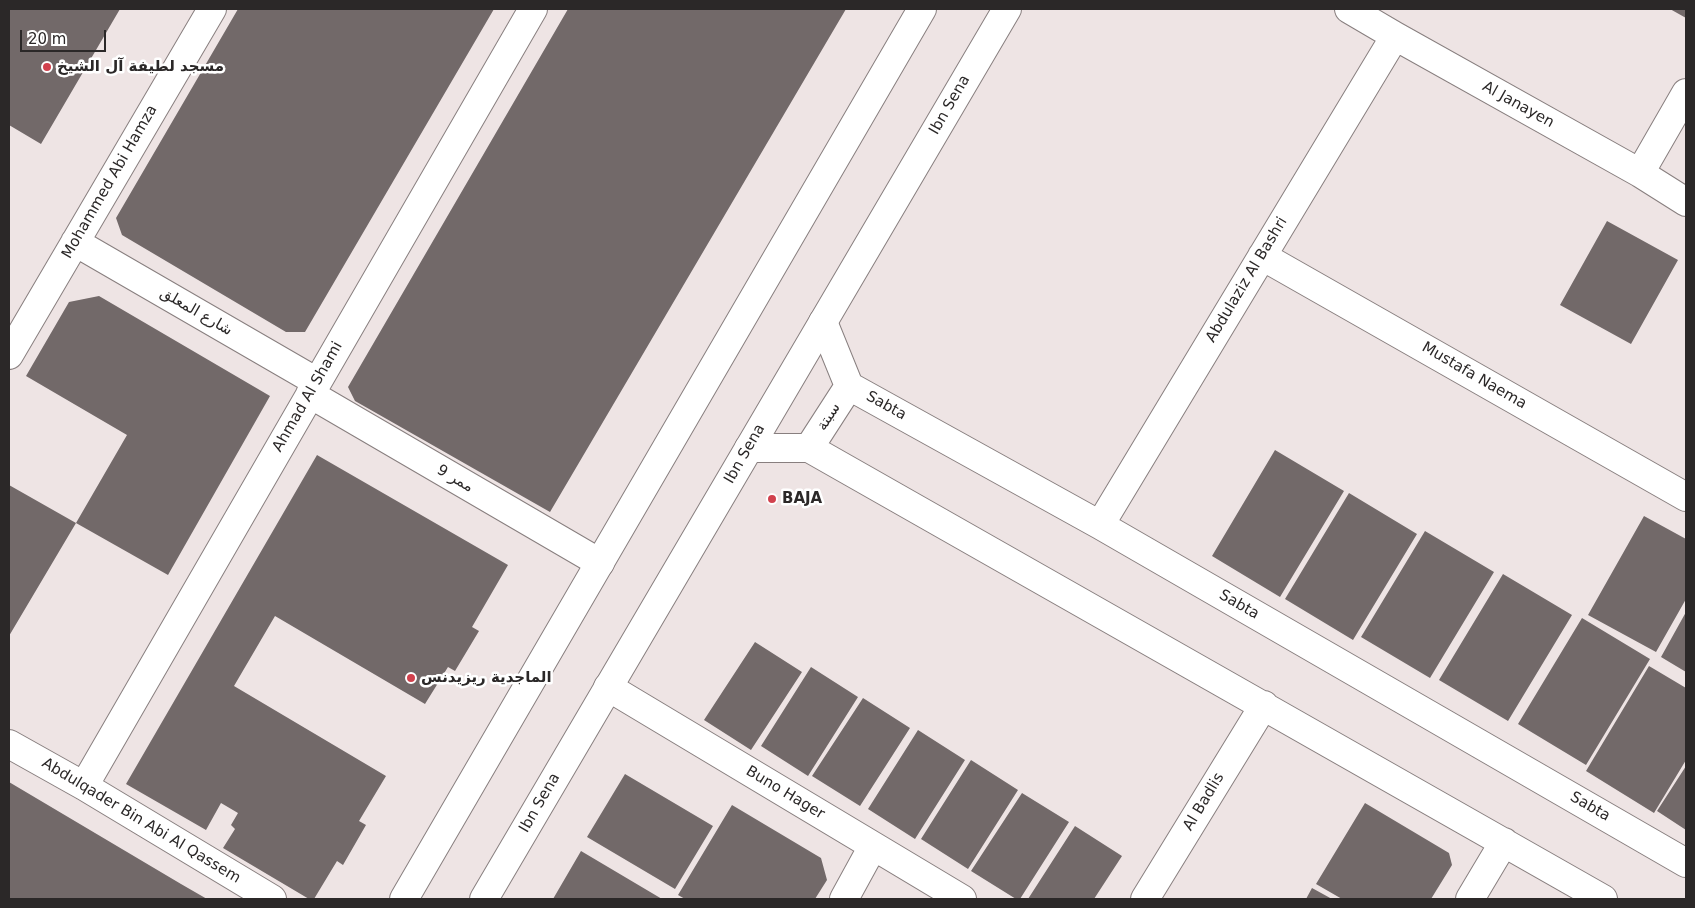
<!DOCTYPE html>
<meta charset="utf-8">
<style>
body{margin:0}
#map{position:relative;width:1695px;height:908px;overflow:hidden;background:#eee4e4;font-family:"DejaVu Sans",sans-serif}
canvas{display:block}
.frame{position:absolute;inset:0;border:10px solid #2b2828;pointer-events:none}
.scale{position:absolute;left:20px;top:30px;width:86px;height:22px;box-sizing:border-box;border:2px solid #2b2828;border-top:0;padding-left:6px;font-size:15px;line-height:18px;white-space:nowrap;color:#2b2828;-webkit-text-stroke:4px #fff;paint-order:stroke}
</style>
<div id="map">
<canvas width="1695" height="908"></canvas>
<div class="frame"></div>
<div class="scale">20 m</div>
</div>
<script>
const context = document.querySelector('canvas').getContext('2d');
context.lineJoin = 'round';
function paint(path, color) { context.fillStyle = color; context.fill(path, 'evenodd'); }
const poly = rows => new Path2D(rows.map(r => 'M' + r).join(''));
function strokePath(path, color, width, dash) { context.strokeStyle = color; context.lineWidth = width; context.lineCap = dash ? 'butt' : 'round'; context.setLineDash(dash || []); context.stroke(path); }
function label(font, color, halo, rows, align = 'center') {
  context.font = font + ' "DejaVu Sans","Noto Sans Arabic",sans-serif'; context.lineWidth = 5; context.setLineDash([]); context.textBaseline = 'middle'; context.strokeStyle = halo; context.fillStyle = color; for (const [text, x, y, turn = 0] of rows) {
    context.save(); context.translate(x, y); context.rotate((+turn || 0) * Math.PI / 180); context.textAlign = isNaN(turn) ? turn : align; if (halo) context.strokeText(text, 0, 0); context.fillText(text, 0, 0); context.restore();
  }
}
const building = poly([
 [9,9,120,9,41,144,9,125],
 [238,9,494,9,305,332,286,332,122,235,116,218],
 [568,9,846,9,550,512,355,401,348,387],
 [1670,9,1686,9,1686,18],
 [1607,221,1678,260,1631,344,1560,305],
 [99,296,270,396,168,575,76,523,127,435,26,376,69,302],
 [1275,450,1344,491,1280,597,1212,556],
 [317,455,508,565,472,627,479,631,455,671,448,667,425,704,275,616,234,686,386,776,359,821,366,825,343,865,337,861,314,899,309,899,223,848,235,829,231,825,238,813,221,803,206,830,126,784],
 [9,485,76,523,9,636],
 [1349,493,1417,534,1353,640,1285,599],
 [1644,516,1686,539,1686,599,1656,652,1588,615],
 [1425,531,1494,572,1430,678,1361,637],
 [1503,574,1572,615,1508,721,1439,680],
 [1686,612,1686,672,1661,657],
 [1582,618,1650,659,1586,765,1518,724],
 [755,642,802,672,751,750,704,720],
 [1649,666,1686,688,1686,760,1654,813,1586,771],
 [811,667,858,697,808,776,761,746],
 [863,698,910,728,860,806,812,776],
 [918,730,965,760,915,839,868,809],
 [971,760,1018,790,968,869,921,839],
 [1686,766,1686,830,1657,811],
 [625,774,713,826,675,889,587,837],
 [9,782,181,884,207,899,9,899],
 [1022,793,1069,822,1020,899,1016,899,971,871],
 [1365,803,1449,853,1452,865,1431,899,1342,899,1316,884],
 [732,805,821,858,827,880,815,899,685,899,678,895],
 [1075,826,1122,856,1094,899,1028,899],
 [581,851,662,899,553,899],
 [1312,888,1332,899,1306,899]
]);
const street = poly([
 [1349,9,1395,36,1640,173,1686,202],
 [1640,173,1686,93],
 [75,242,317,382],
 [1262,256,1686,497],
 [823,322,849,386,1100,525,1686,863],
 [9,355,212,9],
 [310,394,600,563],
 [749,448,809,448,1603,899],
 [809,448,849,386],
 [1100,525,1395,36],
 [608,687,962,899],
 [9,744,84,786,272,899],
 [84,786,533,9],
 [844,899,873,846],
 [1145,899,1264,705],
 [1470,899,1504,842]
]);
const secondary = poly([
 [404,899,922,9],
 [484,899,1007,9]
]);
const markers = [
 [47,67,5,"#d1414d"],
 [772,499,5,"#d1414d"],
 [411,678,5,"#d1414d"]
];
const poiNames = [
 ["مسجد لطيفة آل الشيخ",57,67],
 ["BAJA",782,499],
 ["الماجدية ريزيدنس",421,678]
];
const streetNames = [
 ["Ibn Sena",950,105,-60],
 ["Al Janayen",1518,105,29],
 ["Mohammed Abi Hamza",110,182,-60],
 ["Abdulaziz Al Bashri",1247,280,-59],
 ["شارع المعلق",196,312,30],
 ["Mustafa Naema",1474,376,30],
 ["Ahmad Al Shami",308,397,-60],
 ["Sabta",886,406,29],
 ["سبتة",829,417,-57],
 ["Ibn Sena",745,454,-60],
 ["ممر 9",455,479,30],
 ["Sabta",1239,605,30],
 ["Buno Hager",785,793,31],
 ["Al Badlis",1204,802,-59],
 ["Ibn Sena",540,803,-60],
 ["Sabta",1590,807,30],
 ["Abdulqader Bin Abi Al Qassem",141,821,31]
];
paint(building, '#726969');
strokePath(street, '#887f7f', 30);
strokePath(secondary, '#887f7f', 30);
strokePath(street, '#fff', 28);
strokePath(secondary, '#fff', 28);
for (const [x, y, r, color] of markers) { const dot = new Path2D(); dot.arc(x, y, r, 0, 2 * Math.PI); context.fillStyle = color; context.fill(dot); strokePath(dot, '#fff', 2); }
label('bold 15px', '#2b2828', '#fff', poiNames, 'left');
label('15px', '#2b2828', '#fff', streetNames);
</script>
